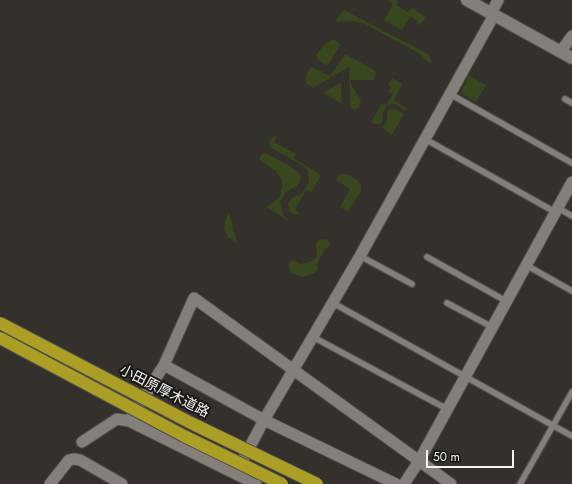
<!DOCTYPE html>
<meta charset="utf-8">
<style>
body{margin:0}
#map{position:relative;width:572px;height:484px;overflow:hidden;background:#34302c;font-family:Jost,sans-serif}
canvas{display:block}
.scale{position:absolute;left:426px;top:450px;width:88px;height:18px;box-sizing:border-box;border:2px solid #f6f4f1;border-top:0;padding-left:5px;font-size:12px;line-height:14px;white-space:nowrap;color:#f6f4f1;-webkit-text-stroke:3px #1a1816;paint-order:stroke}
</style>
<div id="map">
<canvas width="572" height="484"></canvas>
<div class="scale">50 m</div>
</div>
<script>
const context = document.querySelector('canvas').getContext('2d');
context.lineJoin = 'round';
function paint(path, color) { context.fillStyle = color; context.fill(path, 'evenodd'); }
const poly = rows => new Path2D(rows.map(r => 'M' + r).join(''));
function strokePath(path, color, width, dash) { context.strokeStyle = color; context.lineWidth = width; context.lineCap = dash ? 'butt' : 'round'; context.setLineDash(dash || []); context.stroke(path); }
function label(font, color, halo, rows, align = 'center') {
  context.font = font + ' Jost,"Noto Sans JP",sans-serif'; context.lineWidth = 4; context.setLineDash([]); context.textBaseline = 'middle'; context.strokeStyle = halo; context.fillStyle = color; for (const [text, x, y, turn = 0] of rows) {
    context.save(); context.translate(x, y); context.rotate((+turn || 0) * Math.PI / 180); context.textAlign = isNaN(turn) ? turn : align; if (halo) context.strokeText(text, 0, 0); context.fillText(text, 0, 0); context.restore();
  }
}
const green = poly([
 [387,0,396,0,398,2,396,5,408,12,412,8,426,17,420,25,417,24,418,21,410,17,402,30,384,20,393,4],
 [344,10,428,54,432,61,429,63,420,54,363,23,353,21,338,22,336,20],
 [333,39,341,44,329,64,326,65,318,60,316,55,326,43],
 [345,54,374,70,376,74,373,80,351,80,351,84,361,101,359,107,354,110,350,107,349,67,313,88,307,84,305,79,306,75,311,67,330,76],
 [469,75,486,85,476,102,461,93],
 [392,78,402,84,394,100,407,108,405,111,395,104,387,105,383,112,382,121,380,124,375,124,371,122,382,103,386,105,393,94,388,91,391,87,388,84],
 [341,82,342,104,323,93],
 [391,109,395,109,404,114,392,135,382,128,387,121,387,112],
 [277,136,274,142,296,154,293,158,321,175,311,193,306,190,295,210,300,213,296,215,294,215,289,211,288,203,292,198,302,193,307,186,309,181,308,172,305,167,270,147,269,142,270,140,273,137],
 [263,153,268,154,296,170,301,175,300,181,297,186,286,192,280,202,283,215,292,223,266,207,273,203,280,196,283,184,282,180,276,171,262,162,259,159,261,155],
 [340,174,343,174,350,175,357,180,361,185,361,191,348,212,340,207,350,189,336,180],
 [229,213,237,243,228,237,224,229,225,221],
 [322,239,328,240,330,244,330,246,325,249,317,264,318,269,315,273,302,277,291,273,289,267,290,262,293,260,301,264,310,262,316,257,317,253,316,244,318,241]
]);
const service = poly([
 [450,94,572,163],
 [565,99,572,103],
 [425,139,555,212],
 [558,208,572,216],
 [360,256,412,284],
 [427,257,506,301],
 [526,265,572,291],
 [333,303,572,436],
 [447,303,492,327],
 [313,337,447,409],
 [520,484,572,392]
]);
const minor = poly([
 [491,14,498,0],
 [561,51,572,36],
 [164,365,264,420,396,484],
 [82,442,117,419,129,421],
 [237,471,264,420,360,256,494,15],
 [50,484,69,460,74,459,80,460,122,484],
 [256,484,129,421,164,365,194,298,451,484],
 [404,484,419,461,572,182]
]);
const tertiary = poly([
 [467,0,572,58]
]);
const trunkBridge = poly([
 [0,323,191,423,317,484],
 [0,338,184,436,282,484]
]);
const streetNames = [
 ["小田原厚木道路",164,392,27]
];
paint(green, '#38471d');
strokePath(service, '#504d49', 8);
strokePath(minor, '#504d49', 13);
strokePath(tertiary, '#504d49', 14);
strokePath(service, '#847f7a', 5.5);
strokePath(minor, '#847f7a', 11);
strokePath(tertiary, '#847f7a', 12);
strokePath(trunkBridge, '#504d49', 14, []);
strokePath(trunkBridge, '#ab9e24', 12);
label('14px', '#f6f4f1', '#1a1816', streetNames);
</script>
